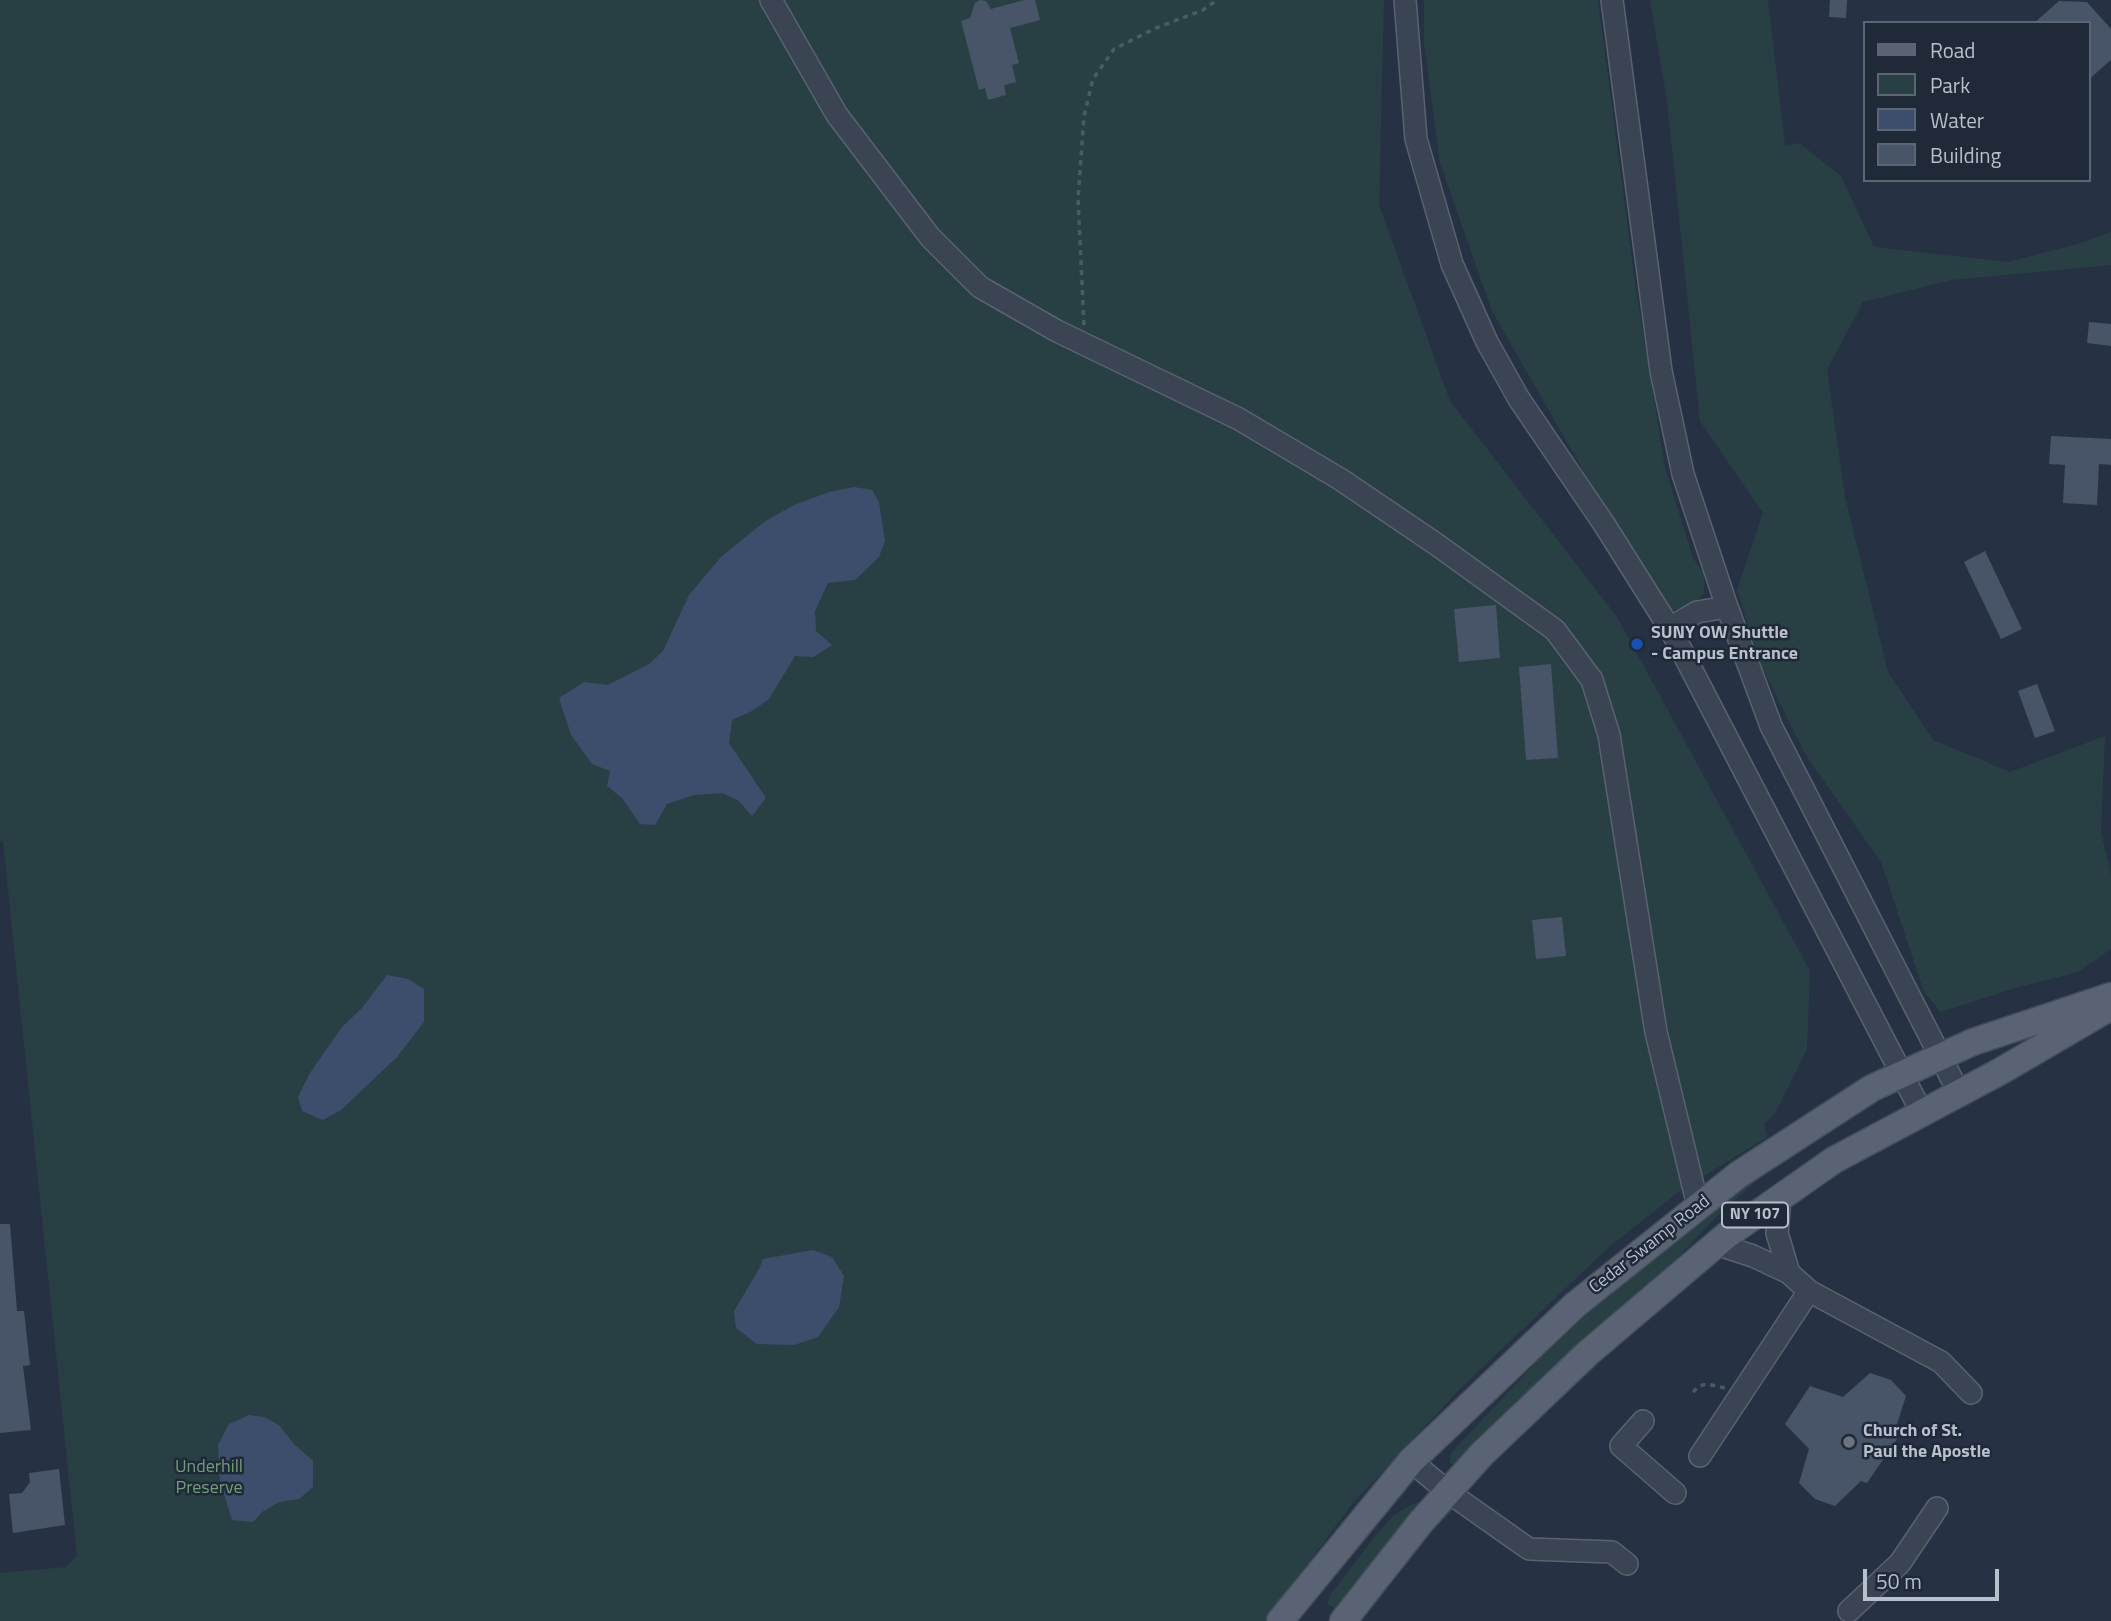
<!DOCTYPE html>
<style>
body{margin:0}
#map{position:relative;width:2111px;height:1621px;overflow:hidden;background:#263244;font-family:"Titillium Web",sans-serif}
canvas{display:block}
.legend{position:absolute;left:1863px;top:21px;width:228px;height:161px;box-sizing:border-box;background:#1f2938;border:2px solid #5c6574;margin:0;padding:9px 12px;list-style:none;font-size:21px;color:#b8bfcd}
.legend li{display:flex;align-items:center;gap:14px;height:35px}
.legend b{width:35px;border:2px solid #5c6574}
.scale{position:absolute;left:1863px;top:1569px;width:136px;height:32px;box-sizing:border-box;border:4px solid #b8bfcd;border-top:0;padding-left:9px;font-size:21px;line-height:24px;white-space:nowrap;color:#b8bfcd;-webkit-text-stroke:5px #1f2938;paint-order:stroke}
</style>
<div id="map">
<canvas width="2111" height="1621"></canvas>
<ul class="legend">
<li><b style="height:9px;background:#596373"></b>Road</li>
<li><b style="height:19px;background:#284044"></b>Park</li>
<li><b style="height:19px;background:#3c4e6c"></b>Water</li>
<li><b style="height:19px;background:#485468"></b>Building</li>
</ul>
<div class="scale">50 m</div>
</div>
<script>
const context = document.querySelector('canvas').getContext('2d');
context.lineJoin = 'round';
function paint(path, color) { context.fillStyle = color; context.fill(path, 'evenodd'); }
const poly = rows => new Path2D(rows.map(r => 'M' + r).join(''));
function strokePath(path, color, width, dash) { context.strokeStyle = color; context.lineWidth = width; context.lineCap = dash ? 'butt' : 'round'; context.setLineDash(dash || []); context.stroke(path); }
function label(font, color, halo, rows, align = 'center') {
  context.font = font + ' "Titillium Web",sans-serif'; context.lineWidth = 5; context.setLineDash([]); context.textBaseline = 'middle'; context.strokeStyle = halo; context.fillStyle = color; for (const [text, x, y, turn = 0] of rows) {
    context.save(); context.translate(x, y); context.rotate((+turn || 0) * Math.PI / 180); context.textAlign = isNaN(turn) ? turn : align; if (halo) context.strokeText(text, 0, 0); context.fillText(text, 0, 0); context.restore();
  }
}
const green = poly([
 [0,0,1384,0,1379,205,1450,401,1617,617,1810,971,1807,1049,1774,1115,1764,1124,1767,1137,1680,1191,1610,1246,1461,1388,1353,1503,1265,1621,0,1621,0,1573,66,1567,77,1556,3,841,0,841],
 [1424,0,1598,0,1636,290,1665,467,1693,558,1704,574,1704,594,1686,608,1669,611,1656,598,1492,311,1440,163,1424,43],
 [1650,0,1768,0,1785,146,1799,143,1841,176,1874,247,2008,262,2078,244,2111,232,2111,265,1951,280,1863,302,1827,370,1845,497,1888,672,1933,740,2010,772,2105,736,2101,832,2111,875,2111,949,2078,972,2018,987,1941,1012,1924,992,1881,862,1807,757,1760,663,1737,590,1763,513,1700,421,1667,100],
 [1752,1180,1753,1184,1718,1215,1651,1285,1458,1466,1450,1463,1451,1453,1594,1301],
 [1419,1502,1423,1506,1338,1609,1327,1604,1331,1594,1376,1535,1393,1516,1410,1505]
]);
const water = poly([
 [854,487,872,490,879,502,885,541,879,557,855,580,828,583,815,611,816,631,832,645,813,657,795,656,769,699,752,711,732,720,729,743,766,798,752,816,739,801,722,793,694,795,667,804,655,825,640,824,622,798,607,786,610,771,592,764,571,735,559,698,584,682,608,685,649,664,663,651,689,595,721,557,764,522,794,505,829,492],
 [387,975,408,979,424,989,424,1022,397,1057,341,1110,323,1120,302,1111,298,1097,310,1073,342,1027,362,1008],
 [813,1250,832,1257,844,1276,839,1307,818,1337,794,1345,757,1344,736,1328,734,1311,759,1269,763,1259],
 [249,1415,264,1417,279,1425,293,1443,313,1461,313,1487,299,1499,279,1502,262,1512,253,1522,232,1520,220,1482,218,1445,229,1424]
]);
const building = poly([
 [980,0,986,1,991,9,1024,0,1035,0,1040,20,1010,28,1019,63,1012,65,1016,82,1004,85,1006,95,988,100,985,88,979,90,961,21,970,18,975,3],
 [1830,0,1847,0,1846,18,1829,17],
 [2059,1,2087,2,2111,29,2111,60,2088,80,2088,23,2034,23],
 [2089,322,2111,324,2111,346,2087,343],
 [2051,436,2111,439,2111,465,2099,464,2097,505,2063,503,2065,465,2049,464],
 [1985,551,2022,629,2001,639,1964,562],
 [1496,605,1500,658,1459,662,1454,609],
 [1551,664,1558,758,1526,760,1519,667],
 [2037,684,2055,731,2035,738,2018,691],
 [1562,917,1566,956,1536,959,1532,920],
 [0,1224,10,1224,17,1311,24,1311,30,1365,23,1366,31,1430,0,1433],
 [1870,1373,1891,1380,1906,1396,1895,1430,1900,1435,1867,1483,1861,1481,1835,1506,1815,1499,1799,1483,1809,1449,1785,1424,1810,1386,1843,1397],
 [59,1469,65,1525,13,1533,9,1494,22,1493,30,1482,29,1473]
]);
const path = poly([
 [1084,325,1078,199,1084,116,1093,79,1114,49,1156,28,1203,10,1217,0],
 [1693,1392,1699,1386,1707,1384,1725,1388]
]);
const minor = poly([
 [771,0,837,115,930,237,980,287,1057,331,1239,419,1340,479,1436,544,1555,630,1592,680,1609,735,1656,1032,1698,1206],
 [1405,0,1416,139,1452,264,1487,342,1519,399,1604,524,1672,632,1922,1113],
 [1612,0,1661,371,1683,474,1727,607,1771,726,1959,1093],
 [1672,632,1680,622,1697,612,1727,607],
 [1780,1197,1777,1233,1789,1273],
 [1716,1244,1753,1256,1789,1273,1809,1291,1941,1362,1971,1393],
 [1643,1421,1621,1446,1675,1493],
 [1700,1456,1809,1291],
 [1411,1461,1448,1492,1529,1549,1612,1552,1627,1564],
 [1849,1611,1900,1563,1937,1508]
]);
const major = poly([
 [1280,1621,1411,1461,1575,1305,1738,1175,1872,1088,1973,1042,2111,996],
 [1343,1621,1421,1522,1482,1454,1588,1353,1727,1235,1834,1160,2001,1071,2107,1009]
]);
const markers = [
 [1637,644,7,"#1a4fb4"],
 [1849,1442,7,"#6b7280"]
];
const shields = [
 [1755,1215,66]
];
const shieldNames = [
 ["NY 107",1755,1215]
];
const poiNames = [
 ["SUNY OW Shuttle",1651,634],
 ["- Campus Entrance",1651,655],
 ["Church of St.",1863,1432],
 ["Paul the Apostle",1863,1453]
];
const streetNames = [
 ["Cedar Swamp Road",1650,1245,-38]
];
const parkNames = [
 ["Underhill",209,1468],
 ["Preserve",209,1489]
];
paint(green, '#284044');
paint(water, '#3c4e6c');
paint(building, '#485468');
strokePath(minor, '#596270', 24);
strokePath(major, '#444d5c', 29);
strokePath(path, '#475d61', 3.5, [5, 5]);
strokePath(minor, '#3b4453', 21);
strokePath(major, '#596373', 26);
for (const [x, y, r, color] of markers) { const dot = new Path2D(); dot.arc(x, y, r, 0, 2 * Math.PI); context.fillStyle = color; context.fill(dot); strokePath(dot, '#1f2938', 2.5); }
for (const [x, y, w] of shields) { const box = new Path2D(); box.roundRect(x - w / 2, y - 12.5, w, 25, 5); context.fillStyle = '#1f2938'; context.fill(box); strokePath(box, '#b8bfcd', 2); }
label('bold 16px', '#b8bfcd', null, shieldNames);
label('bold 18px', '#b8bfcd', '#1f2938', poiNames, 'left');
label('18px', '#b8bfcd', '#1f2938', streetNames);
label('18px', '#6f9e7b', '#1f2938', parkNames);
</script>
